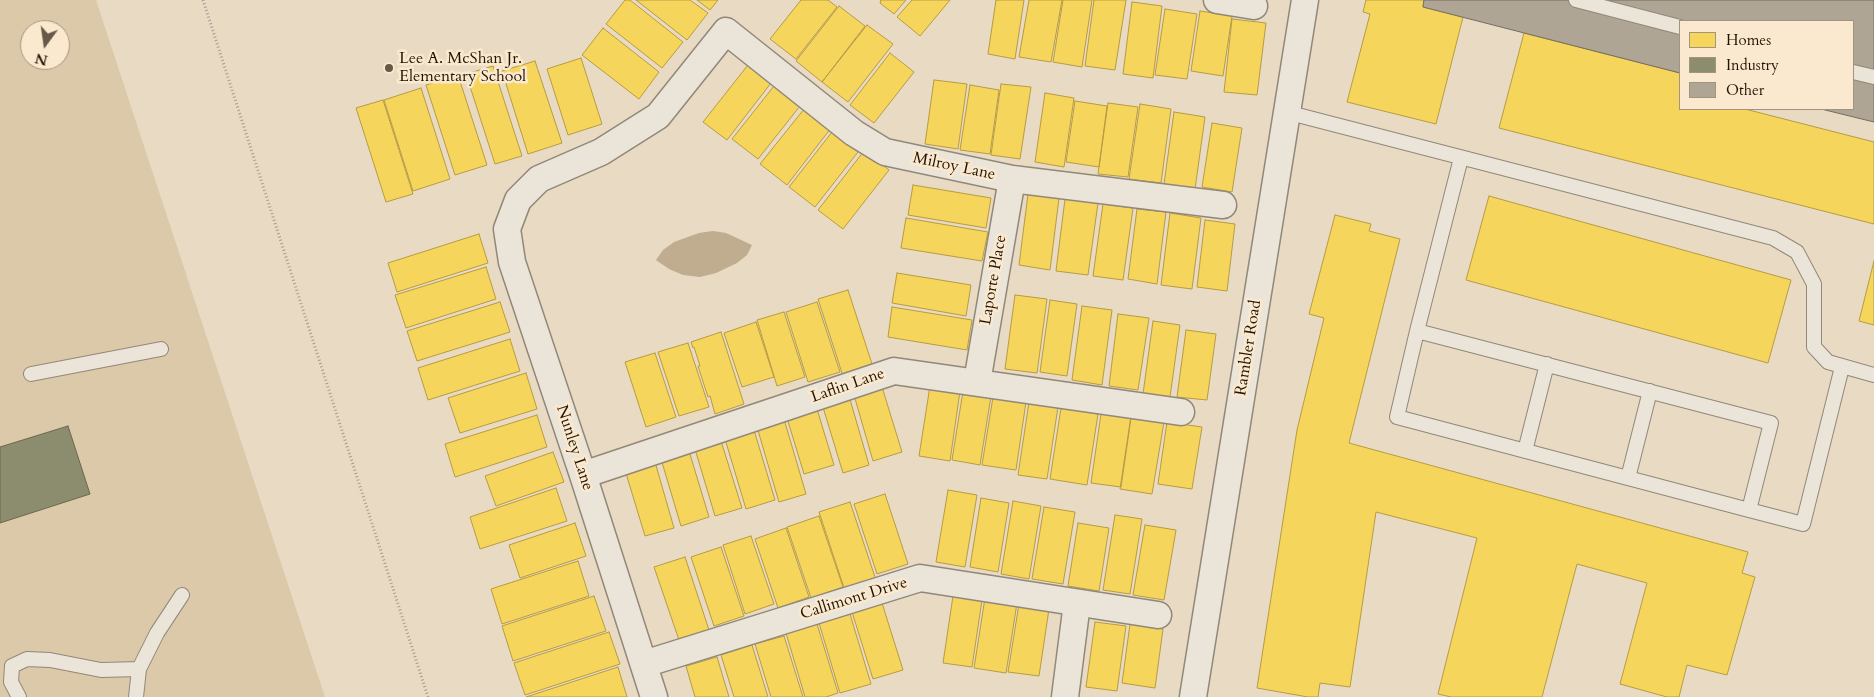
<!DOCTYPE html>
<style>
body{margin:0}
#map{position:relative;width:1874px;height:697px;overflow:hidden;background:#e8dac3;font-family:Cardo,serif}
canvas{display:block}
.legend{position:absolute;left:1679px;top:20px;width:175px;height:90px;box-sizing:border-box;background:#fae9ce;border:1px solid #a4947d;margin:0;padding:6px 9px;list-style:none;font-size:15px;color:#221404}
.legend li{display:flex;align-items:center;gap:10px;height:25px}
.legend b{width:25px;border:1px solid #a4947d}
.north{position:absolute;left:20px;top:20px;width:50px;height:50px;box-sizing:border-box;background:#fae9ce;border:1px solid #a4947d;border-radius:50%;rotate:194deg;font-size:14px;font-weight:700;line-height:20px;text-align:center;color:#221404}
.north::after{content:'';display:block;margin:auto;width:18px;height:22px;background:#675947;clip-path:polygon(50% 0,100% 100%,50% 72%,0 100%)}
</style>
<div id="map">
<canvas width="1874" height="697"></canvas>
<ul class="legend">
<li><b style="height:14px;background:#f6d55c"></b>Homes</li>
<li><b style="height:14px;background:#8c8c6e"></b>Industry</li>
<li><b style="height:14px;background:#afa595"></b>Other</li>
</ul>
<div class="north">N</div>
</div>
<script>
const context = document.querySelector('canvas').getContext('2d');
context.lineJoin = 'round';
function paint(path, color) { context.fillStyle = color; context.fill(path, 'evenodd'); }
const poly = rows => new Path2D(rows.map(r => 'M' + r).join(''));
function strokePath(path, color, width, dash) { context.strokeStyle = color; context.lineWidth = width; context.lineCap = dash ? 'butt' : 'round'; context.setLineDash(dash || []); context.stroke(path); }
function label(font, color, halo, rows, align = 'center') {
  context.font = font + ' Cardo,serif'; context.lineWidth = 5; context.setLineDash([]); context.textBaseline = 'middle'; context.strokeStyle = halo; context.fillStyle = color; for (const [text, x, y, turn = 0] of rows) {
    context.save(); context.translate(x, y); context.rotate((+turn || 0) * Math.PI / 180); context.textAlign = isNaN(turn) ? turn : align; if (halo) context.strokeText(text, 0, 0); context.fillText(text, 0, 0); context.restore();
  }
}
const green = poly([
 [0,0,96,0,325,697,0,697],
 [30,30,60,30,60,60,30,60]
]);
const water = poly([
 [713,231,726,233,752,245,747,255,737,263,716,273,700,277,683,275,669,269,656,260,663,250,674,242,699,233]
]);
const homes = poly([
 [625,0,630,0,683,42,662,68,606,24,625,0],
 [636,0,690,0,708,13,687,40,636,0],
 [697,0,718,0,710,10,697,0],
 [801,0,828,0,837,7,796,59,770,39,801,0],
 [881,0,906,0,894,14,880,3,881,0],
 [912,0,950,0,920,36,897,17,912,0],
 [996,0,1024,0,1015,59,988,54,996,0],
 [1029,0,1062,0,1051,62,1019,57,1029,0],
 [1063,0,1092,0,1082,67,1053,62,1063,0],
 [1094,0,1126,0,1115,70,1085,66,1094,0],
 [1366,0,1424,0,1423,7,1463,17,1436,124,1347,102,1370,14,1363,12,1366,0],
 [1132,2,1162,6,1153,78,1123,74,1132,2],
 [839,6,865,26,822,82,796,61,839,6],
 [1165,9,1197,14,1187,79,1155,75,1165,9],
 [1200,11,1232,16,1223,76,1191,71,1200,11],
 [1232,19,1266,23,1257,95,1224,92,1232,19],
 [867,25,893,44,848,102,822,82,867,25],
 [603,28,659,72,639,99,582,55,603,28],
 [1524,33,1680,73,1680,109,1745,109,1874,142,1874,224,1499,128,1524,33],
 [890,53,914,72,874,123,850,105,890,53],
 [581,58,602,124,568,135,547,69,581,58],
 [535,61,562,143,528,154,502,71,535,61],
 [748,65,771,83,727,140,703,122,748,65],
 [493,66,522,156,495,164,466,74,493,66],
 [458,75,487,165,455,175,426,85,458,75],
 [934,80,967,84,958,149,925,144,934,80],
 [1001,84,1031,87,1020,159,991,155,1001,84],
 [970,85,999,90,990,154,960,150,970,85],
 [774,86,800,106,758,159,732,139,774,86],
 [421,88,450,179,413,191,384,100,421,88],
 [1045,93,1074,98,1064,167,1035,162,1045,93],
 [383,100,413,194,386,202,356,108,383,100],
 [1075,101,1107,106,1099,167,1066,162,1075,101],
 [1108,103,1138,107,1128,177,1098,174,1108,103],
 [1140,104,1171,109,1161,183,1129,179,1140,104],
 [805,108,831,128,787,185,760,164,805,108],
 [1174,112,1205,117,1195,189,1164,184,1174,112],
 [1212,123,1242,128,1232,192,1202,187,1212,123],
 [832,132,858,152,815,207,789,187,832,132],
 [864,151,889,170,843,229,818,210,864,151],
 [913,185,991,198,986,228,908,215,913,185],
 [1028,194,1059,198,1050,270,1019,265,1028,194],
 [1489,196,1791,280,1768,363,1466,280,1489,196],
 [1065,199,1098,203,1088,275,1056,271,1065,199],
 [1103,204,1133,208,1123,280,1093,276,1103,204],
 [1137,209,1166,212,1157,284,1128,279,1137,209],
 [1170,213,1201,218,1192,289,1161,285,1170,213],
 [1335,215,1371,224,1369,231,1400,239,1349,443,1748,552,1742,573,1755,577,1727,675,1687,665,1679,697,1667,697,1620,684,1647,583,1577,564,1542,697,1451,697,1438,694,1477,538,1376,512,1350,687,1320,683,1318,697,1308,697,1257,688,1297,430,1324,318,1309,314,1335,215],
 [906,218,988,232,982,261,901,248,906,218],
 [1205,220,1235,224,1227,291,1197,287,1205,220],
 [479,234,488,263,397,292,388,263,479,234],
 [1874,261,1874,325,1859,321,1874,261],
 [486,267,496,299,406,328,395,295,486,267],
 [897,273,971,285,966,316,892,303,897,273],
 [848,290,873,367,843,376,818,299,848,290],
 [1015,295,1047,299,1037,373,1005,369,1015,295],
 [1050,300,1077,304,1067,376,1040,372,1050,300],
 [500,302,510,332,417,361,407,331,500,302],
 [817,302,840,372,808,382,786,312,817,302],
 [1082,306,1112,310,1102,385,1072,380,1082,306],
 [892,307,972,320,967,350,888,337,892,307],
 [784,312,805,377,777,386,757,320,784,312],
 [1118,314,1149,318,1138,390,1109,386,1118,314],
 [1153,321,1180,325,1170,397,1143,394,1153,321],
 [756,322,774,377,742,387,724,333,756,322],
 [1186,330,1216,334,1207,400,1177,397,1186,330],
 [721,332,744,404,715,414,710,396,708,397,698,366,700,366,694,347,693,348,691,342,721,332],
 [510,339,520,371,428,400,418,368,510,339],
 [688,343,709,407,679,416,658,352,688,343],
 [655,353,676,417,646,427,625,362,655,353],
 [526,373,537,409,460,433,448,398,526,373],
 [930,386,960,391,950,461,919,456,930,386],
 [882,387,902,452,873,461,854,395,882,387],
 [963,391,991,396,980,465,952,460,963,391],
 [849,396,869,465,843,473,822,404,849,396],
 [993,397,1026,402,1016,470,982,465,993,397],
 [1029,402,1058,407,1047,479,1018,475,1029,402],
 [1061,408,1098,414,1087,485,1050,479,1061,408],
 [817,409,834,465,804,474,787,418,817,409],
 [1101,414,1131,418,1121,487,1091,483,1101,414],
 [537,415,547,447,455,477,445,444,537,415],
 [1131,416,1164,422,1152,494,1120,489,1131,416],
 [784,419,806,494,779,502,757,427,784,419],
 [1167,422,1202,427,1192,489,1158,484,1167,422],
 [754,430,775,500,746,509,725,439,754,430],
 [721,441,742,508,715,516,695,449,721,441],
 [689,451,709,517,681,526,661,459,689,451],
 [553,452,564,482,496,506,485,476,553,452],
 [655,462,674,528,645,536,625,470,655,462],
 [556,488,567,521,480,549,470,517,556,488],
 [948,490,977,495,965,567,936,562,948,490],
 [885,494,908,564,877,574,854,504,885,494],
 [981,498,1009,503,998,572,970,567,981,498],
 [1013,501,1041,506,1029,579,1001,574,1013,501],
 [850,502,876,580,845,591,819,512,850,502],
 [1044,507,1075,512,1063,584,1032,579,1044,507],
 [1115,515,1142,519,1130,594,1103,590,1115,515],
 [819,516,843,587,811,598,787,527,819,516],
 [575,523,586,556,520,578,509,545,575,523],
 [1078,523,1109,528,1099,591,1068,586,1078,523],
 [1145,525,1176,530,1164,600,1133,595,1145,525],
 [786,528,809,597,778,608,755,539,786,528],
 [751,536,774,604,745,614,723,545,751,536],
 [721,547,744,616,714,626,691,557,721,547],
 [685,557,709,630,679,640,654,567,685,557],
 [578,561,589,596,502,624,491,589,578,561],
 [594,596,606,631,513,661,502,626,594,596],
 [953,596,982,600,972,667,943,663,953,596],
 [985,598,1017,603,1006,673,974,668,985,598],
 [882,603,903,670,873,679,852,612,882,603],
 [1019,604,1049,609,1039,676,1008,672,1019,604],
 [850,614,871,684,840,693,819,623,850,614],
 [1095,622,1126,626,1117,691,1086,687,1095,622],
 [817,624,838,693,826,697,805,697,786,633,817,624],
 [1130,624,1163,629,1155,688,1122,683,1130,624],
 [609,632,620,664,525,695,514,663,609,632],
 [784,636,803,697,771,697,755,644,784,636],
 [752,645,768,697,734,697,721,655,752,645],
 [717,657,729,697,695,697,686,666,717,657],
 [618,667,627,697,526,697,618,667]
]);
const industry = poly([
 [68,426,90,494,0,523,0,447,68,426]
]);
const building = poly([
 [1424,0,1874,0,1874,122,1821,109,1853,109,1853,21,1680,21,1680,73,1423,7,1424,0]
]);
const path = poly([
 [203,0,428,697]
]);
const lane = poly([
 [1576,0,1680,27],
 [1853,72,1874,77],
 [1286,112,1773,238,1797,252,1814,284,1814,347,1828,362,1874,375],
 [1417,331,1461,158],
 [31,374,161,349],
 [1525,451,1547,364],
 [1628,478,1650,391],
 [1749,510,1771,423,1417,331,1397,417,1749,510,1803,524,1842,367],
 [19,697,11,682,12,666,27,659,50,660,101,670,139,669],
 [136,697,139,669,157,633,182,595]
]);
const street = poly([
 [1217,0,1254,6],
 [977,382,1012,179],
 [583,475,894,371,1181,412],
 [644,664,920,578,1158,615],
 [654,697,583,475,512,262,507,229,518,200,539,179,601,152,658,116,726,31,854,133,885,152,1012,179,1223,205],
 [1065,697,1077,603],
 [1193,697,1305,0]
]);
const markers = [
 [389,68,5,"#675947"]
];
const poiNames = [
 ["Lee A. McShan Jr.",399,59],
 ["Elementary School",399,77]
];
const streetNames = [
 ["Milroy Lane",954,167,12],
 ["Laporte Place",994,280,-80],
 ["Rambler Road",1249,348,-81],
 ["Laflin Lane",848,386,-19],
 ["Nunley Lane",574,448,72],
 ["Callimont Drive",854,599,-17]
];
paint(green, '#dcc9aa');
paint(water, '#c0ac8e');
paint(homes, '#f6d55c');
strokePath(homes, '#b69b42', 1);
paint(industry, '#8c8c6e');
strokePath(industry, '#6c684e', 1);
paint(building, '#afa595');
strokePath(building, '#766d5f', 1);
strokePath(lane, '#918879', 16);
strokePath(street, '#918879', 29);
strokePath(path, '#a39d93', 3, [1, 2.5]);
strokePath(lane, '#ebe4d8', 14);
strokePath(street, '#ebe4d8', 26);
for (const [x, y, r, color] of markers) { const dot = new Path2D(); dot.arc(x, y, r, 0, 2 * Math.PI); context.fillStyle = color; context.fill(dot); strokePath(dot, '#fae9ce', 2); }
label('16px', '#221404', '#fae9ce', poiNames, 'left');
label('16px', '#221404', '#fae9ce', streetNames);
</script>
